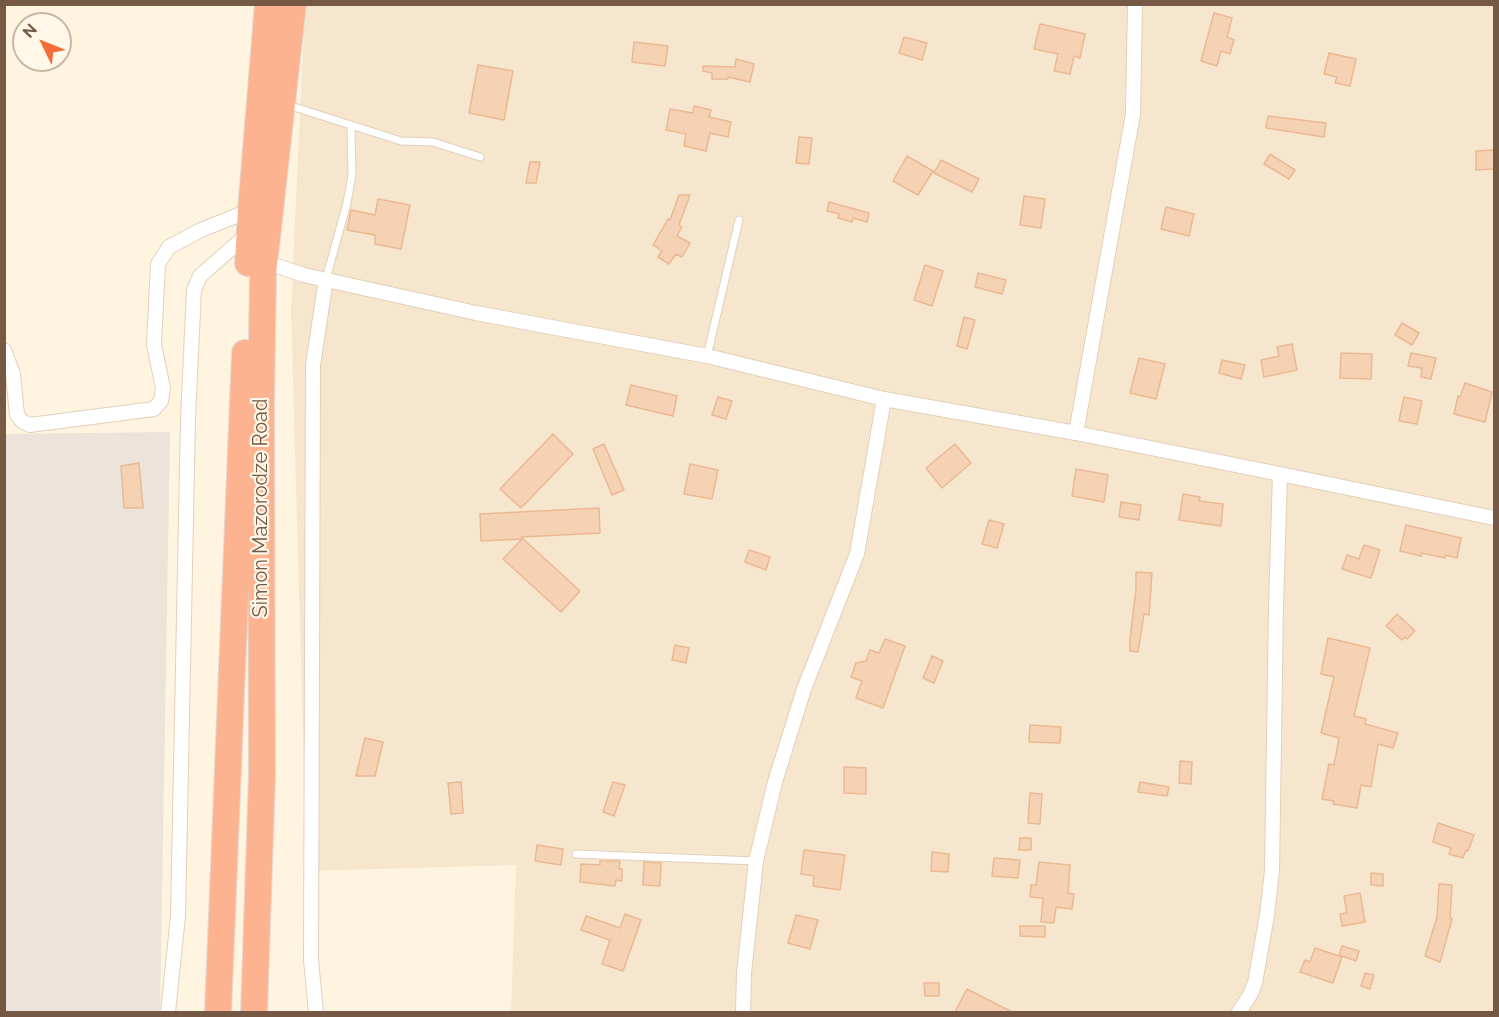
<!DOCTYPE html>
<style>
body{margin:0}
#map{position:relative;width:1499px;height:1017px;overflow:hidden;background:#fef4df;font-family:Raleway,sans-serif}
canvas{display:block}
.frame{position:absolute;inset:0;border:6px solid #765945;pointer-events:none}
.north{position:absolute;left:12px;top:12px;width:60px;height:60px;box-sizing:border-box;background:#fff7e7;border:2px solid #c8b8a6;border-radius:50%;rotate:313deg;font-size:16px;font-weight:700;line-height:24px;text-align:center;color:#765945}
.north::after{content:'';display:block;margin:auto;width:21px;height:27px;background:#f46d38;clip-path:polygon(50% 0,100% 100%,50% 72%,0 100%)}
</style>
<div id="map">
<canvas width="1499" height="1017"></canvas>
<div class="frame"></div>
<div class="north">N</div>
</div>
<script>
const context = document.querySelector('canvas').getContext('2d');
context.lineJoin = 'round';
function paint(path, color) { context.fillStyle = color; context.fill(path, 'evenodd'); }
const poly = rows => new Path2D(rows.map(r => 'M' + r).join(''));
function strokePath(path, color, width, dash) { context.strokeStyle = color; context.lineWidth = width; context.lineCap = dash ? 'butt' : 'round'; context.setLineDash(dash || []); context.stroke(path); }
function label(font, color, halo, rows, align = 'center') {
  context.font = font + ' Raleway,sans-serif'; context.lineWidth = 4.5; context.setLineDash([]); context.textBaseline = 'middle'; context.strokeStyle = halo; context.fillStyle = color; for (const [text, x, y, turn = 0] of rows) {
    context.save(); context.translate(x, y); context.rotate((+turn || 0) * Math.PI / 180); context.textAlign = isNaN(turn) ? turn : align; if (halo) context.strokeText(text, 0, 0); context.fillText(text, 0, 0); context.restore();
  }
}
const residential = poly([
 [305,5,1494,5,1494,1012,511,1012,516,865,307,871,291,311]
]);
const industrial = poly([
 [170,432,160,1012,5,1012,4,434]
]);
const building = poly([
 [1214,13,1232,18,1227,37,1234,40,1230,54,1221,51,1217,66,1201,61,1214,13],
 [1040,24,1085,34,1080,58,1074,56,1070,74,1054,71,1058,54,1034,49,1040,24],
 [904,37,927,43,922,60,899,53,904,37],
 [634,42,668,46,665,66,632,62,634,42],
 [1329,53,1356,59,1350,86,1335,83,1337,77,1324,74,1329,53],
 [736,59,754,64,750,82,728,77,728,79,712,79,712,73,703,71,703,66,735,67,736,59],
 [478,65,513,71,504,120,469,113,478,65],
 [694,106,711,110,709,117,731,122,728,137,710,133,706,151,684,146,686,134,666,130,670,109,693,113,694,106],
 [1268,116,1326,123,1324,137,1266,128,1268,116],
 [799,137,812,138,809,164,796,163,799,137],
 [1494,150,1494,169,1476,170,1476,151,1494,150],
 [1270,154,1295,170,1289,179,1264,164,1270,154],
 [907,156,933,171,918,195,893,181,907,156],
 [941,160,979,179,972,192,934,173,941,160],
 [530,162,540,162,536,183,526,183,530,162],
 [679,195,690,195,679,225,682,227,677,236,690,243,682,257,676,254,669,264,658,257,662,251,653,245,668,219,670,220,679,195],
 [1024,196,1045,199,1041,228,1020,225,1024,196],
 [378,199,410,205,401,249,375,244,375,235,347,230,351,210,375,215,378,199],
 [829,202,869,213,867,222,853,218,852,222,838,218,839,214,827,211,829,202],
 [1166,207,1194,214,1189,236,1161,229,1166,207],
 [925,265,943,271,932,306,914,300,925,265],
 [978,273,1006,280,1002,294,975,287,978,273],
 [964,317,975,320,967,349,957,346,964,317],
 [1402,323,1419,333,1412,345,1395,335,1402,323],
 [1292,344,1297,370,1264,377,1261,360,1279,356,1277,347,1292,344],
 [1341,353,1372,354,1371,379,1340,378,1341,353],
 [1411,353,1436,358,1431,379,1421,377,1422,368,1408,366,1411,353],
 [1139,358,1165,364,1156,399,1130,393,1139,358],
 [1222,360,1245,365,1241,379,1219,373,1222,360],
 [1465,383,1492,392,1485,422,1454,414,1458,396,1460,397,1465,383],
 [631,385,677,396,673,416,626,405,631,385],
 [718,397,732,401,726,419,712,415,718,397],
 [1404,397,1422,401,1417,424,1399,421,1404,397],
 [553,434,573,454,521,508,500,489,553,434],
 [604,444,624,490,612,495,593,449,604,444],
 [955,444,971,463,942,488,926,468,955,444],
 [139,463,143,508,124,508,121,466,139,463],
 [690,464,718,470,712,499,684,494,690,464],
 [1076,469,1108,475,1104,502,1072,496,1076,469],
 [1183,494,1200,497,1199,501,1223,504,1221,526,1179,520,1183,494],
 [1121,502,1141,505,1139,520,1119,517,1121,502],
 [599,508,600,533,521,537,580,591,561,612,503,559,522,539,481,541,480,514,599,508],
 [989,520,1004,524,997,548,982,544,989,520],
 [1406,525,1461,538,1457,558,1445,555,1445,558,1422,553,1421,556,1400,551,1406,525],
 [1364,545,1380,550,1371,578,1342,569,1347,555,1359,559,1364,545],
 [749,550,770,557,766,570,745,562,749,550],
 [1136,572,1152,573,1149,615,1144,614,1138,652,1130,651,1130,639,1136,589,1136,572],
 [1397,614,1415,631,1407,639,1405,637,1402,640,1386,626,1397,614],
 [1328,638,1370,648,1354,716,1366,719,1365,724,1398,733,1393,748,1378,744,1371,787,1361,785,1357,808,1333,804,1334,801,1322,799,1329,764,1334,765,1339,738,1321,733,1334,677,1321,674,1328,638],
 [885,639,905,646,883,708,856,698,862,681,851,677,856,663,866,661,870,650,879,653,885,639],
 [675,645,689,648,686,663,672,660,675,645],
 [932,656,943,661,934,683,923,678,932,656],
 [1030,725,1061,727,1060,743,1029,742,1030,725],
 [365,738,383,742,375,776,356,776,365,738],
 [1180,761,1192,762,1191,784,1179,783,1180,761],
 [844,767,866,768,866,794,844,793,844,767],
 [461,782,463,813,451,814,448,783,461,782],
 [613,782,625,785,614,816,603,812,613,782],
 [1140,782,1169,787,1167,796,1138,792,1140,782],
 [1030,793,1042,794,1040,824,1028,823,1030,793],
 [1438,823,1474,835,1468,851,1466,850,1463,858,1449,854,1451,848,1433,842,1438,823],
 [1020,838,1031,838,1031,850,1019,850,1020,838],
 [537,845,563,849,561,865,535,861,537,845],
 [804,850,845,855,840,890,813,886,814,876,801,874,804,850],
 [932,852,949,854,948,872,931,871,932,852],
 [994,858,1020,860,1018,878,992,876,994,858],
 [600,861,620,861,619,869,622,869,622,881,616,880,615,886,580,882,581,864,600,865,600,861],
 [644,862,661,863,660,886,643,885,644,862],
 [1039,862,1070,865,1068,893,1074,894,1072,909,1056,907,1054,923,1041,922,1043,898,1030,897,1031,885,1036,885,1039,862],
 [1371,873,1383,874,1383,886,1371,885,1371,873],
 [1439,884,1452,885,1450,918,1452,919,1440,962,1425,956,1437,917,1439,884],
 [1360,893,1365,922,1342,926,1340,914,1347,913,1344,896,1360,893],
 [625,914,641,920,623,971,602,964,610,940,581,930,586,916,620,928,625,914],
 [796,915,818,920,810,949,788,943,796,915],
 [1020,926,1045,926,1045,937,1020,936,1020,926],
 [1342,946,1359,951,1356,961,1339,955,1342,946],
 [1315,948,1342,957,1333,983,1300,972,1305,960,1310,962,1315,948],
 [1365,973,1374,975,1370,989,1361,986,1365,973],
 [924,983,939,983,939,996,925,996,924,983],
 [967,989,1012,1012,955,1012,967,989]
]);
const lane = poly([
 [288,105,401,141,433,142,480,157],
 [326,279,347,203,352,175,351,126],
 [707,356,739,220],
 [576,854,756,861]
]);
const street = poly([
 [265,262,304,275,476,313,707,356,884,399,1076,433,1280,474,1276,606,1272,871,1267,915,1255,983,1250,995,1239,1012],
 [4,350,13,374,17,415,23,422,30,425,154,409,161,401,163,388,154,345,158,264,169,247,201,230,251,210],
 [1076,433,1133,114,1135,4],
 [1280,474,1494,518],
 [168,1012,178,916,188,418,194,290,200,276,250,232],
 [316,1012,311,960,313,365,326,279],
 [743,1012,744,973,756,861,775,782,804,689,857,554,884,399]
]);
const highway = poly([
 [248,263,251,210,268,4],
 [218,1012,245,353],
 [254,1012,262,776,261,403,263,273,293,4]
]);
const streetNames = [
 ["Simon Mazorodze Road",261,508,-90]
];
paint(residential, '#f6e6cd');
paint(industrial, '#ece4db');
paint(building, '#f6d2b4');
strokePath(building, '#eab993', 1.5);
strokePath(lane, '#e3d0ba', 9);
strokePath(street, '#e3d0ba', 16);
strokePath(highway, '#e1dad6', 28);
strokePath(lane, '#fff', 7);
strokePath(street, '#fff', 14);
strokePath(highway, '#feb390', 26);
label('20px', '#765945', '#fff7e7', streetNames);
</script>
